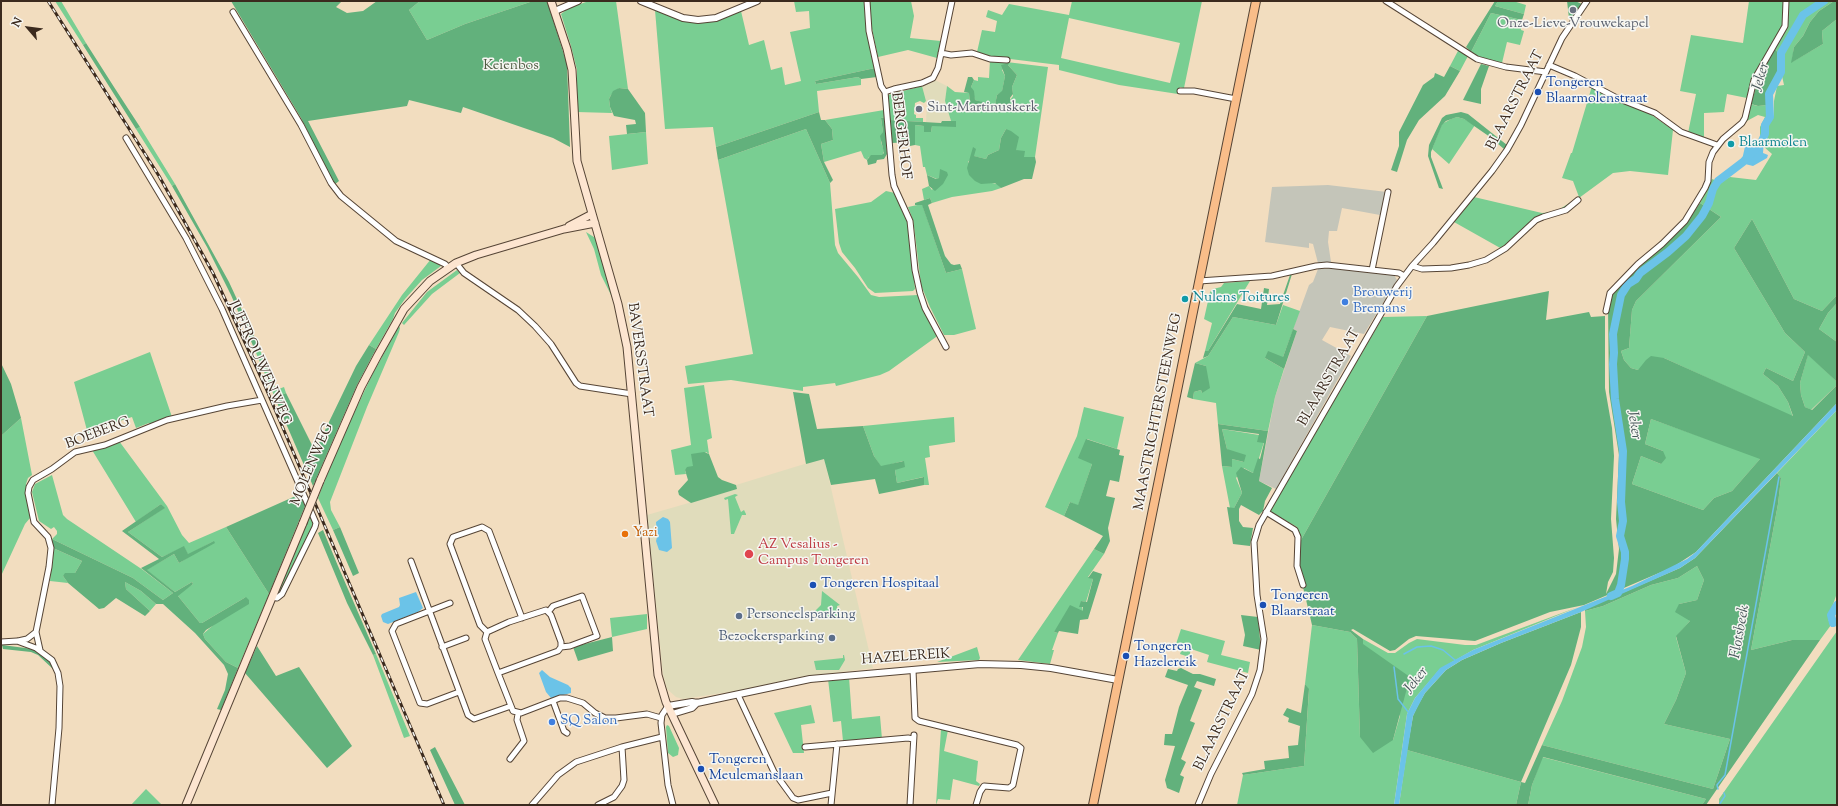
<!DOCTYPE html>
<style>
body{margin:0}
#map{position:relative;width:1838px;height:806px;overflow:hidden;background:#f2ddbf;font-family:"Sorts Mill Goudy",serif}
canvas{display:block}
.frame{position:absolute;inset:0;border:2px solid #3b2a1e;pointer-events:none}
.north{position:absolute;left:8px;top:8px;width:40px;height:40px;-webkit-text-stroke:3px #f6f6f2;paint-order:stroke;rotate:298deg;font-size:11px;font-weight:700;line-height:16px;text-align:center;color:#3b2a1e}
.north::after{content:'';display:block;margin:auto;width:14px;height:18px;background:#3b2a1e;clip-path:polygon(50% 0,100% 100%,50% 72%,0 100%)}
</style>
<div id="map">
<canvas width="1838" height="806"></canvas>
<div class="frame"></div>
<div class="north">N</div>
</div>
<script>
const context = document.querySelector('canvas').getContext('2d');
context.lineJoin = 'round';
function paint(path, color) { context.fillStyle = color; context.fill(path, 'evenodd'); }
const poly = rows => new Path2D(rows.map(r => 'M' + r).join(''));
function strokePath(path, color, width, dash) { context.strokeStyle = color; context.lineWidth = width; context.lineCap = dash ? 'butt' : 'round'; context.setLineDash(dash || []); context.stroke(path); }
function label(font, color, halo, rows, align = 'center') {
  context.font = font + ' "Sorts Mill Goudy",serif'; context.lineWidth = 3; context.setLineDash([]); context.textBaseline = 'middle'; context.strokeStyle = halo; context.fillStyle = color; for (const [text, x, y, turn = 0] of rows) {
    context.save(); context.translate(x, y); context.rotate((+turn || 0) * Math.PI / 180); context.textAlign = isNaN(turn) ? turn : align; if (halo) context.strokeText(text, 0, 0); context.fillText(text, 0, 0); context.restore();
  }
}
const built = poly([
 [935,80,947,86,945,101,951,121,942,121,941,123,926,122,927,104,922,86],
 [824,458,873,668,809,676,736,691,683,699,676,697,667,689,663,674,647,515,737,489,736,485]
]);
const industrial = poly([
 [1328,185,1387,192,1380,215,1342,208,1337,231,1329,231,1328,242,1331,262,1318,263,1313,244,1309,243,1309,248,1265,242,1272,187],
 [1332,268,1389,273,1394,275,1397,280,1364,334,1330,327,1322,340,1351,356,1276,489,1259,481,1275,397,1297,331,1293,329,1309,285,1313,282,1318,269]
]);
const green = poly([
 [55,1,61,1,86,43,83,45],
 [420,1,533,1,465,24,427,40,409,10],
 [616,1,628,89,619,88,611,95,609,99,610,107,612,113,577,112,577,70,571,46,561,14,569,8,586,2],
 [794,1,865,1,875,68,815,81,816,84,858,77,861,79,861,85,817,91,819,112,716,147,713,127,665,129,655,10,687,21,701,23,726,17,741,11,749,45,764,40,771,70,782,67,785,85,801,81,790,32,810,28,809,11,796,12],
 [869,1,911,1,914,16,910,38,941,41,937,58,908,50,878,57,871,24],
 [1072,1,1202,1,1184,88,1180,87,1178,94,1119,85,1059,70,1059,65,994,57,977,52,982,30,995,32,997,21,986,17,988,10,1002,15,1009,4,1069,15],
 [1069,18,1180,43,1170,83,1061,58],
 [1498,1,1513,1,1526,5,1524,14,1495,6],
 [1749,1,1784,1,1784,23,1781,29,1756,72,1747,98,1727,94,1724,112,1704,113,1704,138,1688,133,1696,94,1680,91,1691,35,1743,43],
 [1788,1,1834,1,1819,11,1810,22,1803,36,1794,47,1792,62,1823,44,1822,31,1837,19,1837,295,1822,311,1794,299,1752,219,1734,248,1785,333,1805,352,1793,381,1766,368,1763,374,1778,386,1788,402,1793,417,1664,358,1638,370,1631,368,1624,360,1621,351,1629,348,1632,310,1636,301,1721,217,1700,203,1712,179,1720,182,1730,177,1756,180,1772,154,1763,146,1764,141,1761,139,1760,141,1760,127,1765,117,1758,115,1745,122,1751,104,1757,106,1766,105,1767,116,1774,116,1774,101,1777,86,1784,85,1782,76,1784,67,1783,53,1779,54,1775,49,1786,30,1788,23],
 [1491,13,1522,20,1521,30,1524,31,1520,45,1507,42,1502,63,1481,58,1471,52],
 [1459,49,1468,56,1460,71,1450,66],
 [990,60,1048,67,1035,157,1024,157,1016,150,1006,129,1001,138,999,150,988,155,986,159,973,156,968,162,992,183,998,184,1001,188,992,191,952,197,932,203,930,198,924,200,922,189,929,186,932,190,939,178,937,179,927,175,925,167,923,167,920,146,915,145,915,125,924,126,924,132,931,132,932,126,956,121,951,121,945,101,947,86,955,92,969,93,970,104,1001,112,1013,96,1012,87,1017,75,1008,65,1002,70,1005,76,1002,92,997,95,995,106,975,100,971,87,974,80,978,81,978,77,989,78],
 [922,86,926,101,924,103,920,101,915,103,914,114,916,115,916,118,923,118,923,122,890,120,888,104,888,95],
 [1592,86,1646,111,1673,130,1668,175,1630,171,1613,173,1564,209,1542,216,1502,249,1454,222,1474,197,1542,213,1555,212,1579,197,1573,181,1562,178,1571,153,1572,153],
 [884,110,885,117,881,118,883,132,881,142,884,151,883,155,869,157,867,160,864,158,861,151,824,162,821,144,833,140,832,129,825,120],
 [1457,117,1464,119,1475,125,1449,164,1432,149,1442,124,1451,119],
 [140,127,175,184,172,186,136,129],
 [806,129,830,183,835,245,838,253,858,277,871,295,879,297,918,295,937,336,936,337,889,371,880,375,836,386,835,383,803,387,803,391,731,380,688,384,685,366,753,354,718,160],
 [646,132,648,164,612,170,609,136],
 [886,191,895,193,908,222,915,289,913,291,875,293,868,288,855,268,842,252,839,243,835,209,871,202],
 [922,204,946,273,962,269,976,329,954,335,944,335,930,307,921,285,915,234,913,220,908,207],
 [586,232,597,239,612,297,601,275,594,249],
 [431,259,441,266,422,280,405,299,395,313,393,319,376,349,369,345,402,295],
 [457,270,460,273,432,294,404,325,402,323,427,292],
 [1250,281,1208,351,1205,351,1212,323,1204,319,1210,292,1213,289,1221,287,1224,283],
 [1837,303,1837,342,1819,329,1828,313],
 [1283,305,1300,311,1283,357,1265,358,1284,369,1275,397,1268,431,1218,424,1216,403,1193,399,1194,392,1201,390,1202,393,1206,366,1195,363,1208,356,1233,317,1276,325],
 [1427,316,1301,540,1297,527,1269,511,1383,317],
 [399,326,400,328,399,332,367,407,330,502,331,510,340,527,333,530,318,498,339,445,372,375],
 [259,347,276,390,284,387,286,393,275,398,254,348],
 [150,352,172,417,150,426,149,423,136,428,132,417,92,430,91,433,88,434,74,382],
 [1808,354,1837,382,1837,385,1811,410,1805,407,1801,395,1800,383],
 [704,385,712,438,707,440,709,454,706,452,693,467,685,470,686,474,675,475,671,450,691,445,684,388],
 [1084,407,1124,417,1117,449,1087,439,1092,464,1078,506,1070,502,1064,516,1045,507,1077,436],
 [1837,410,1837,593,1828,619,1831,625,1820,640,1792,640,1751,650,1778,504,1781,478,1777,473],
 [954,417,955,442,929,446,930,457,925,458,929,485,924,485,923,477,897,483,895,470,903,461,881,467,874,456,863,426],
 [21,418,32,475,28,478,26,484,30,518,25,524,1,576,1,436],
 [1651,419,1761,458,1732,491,1714,498,1703,510,1632,484,1641,456,1661,464,1663,451,1645,444],
 [1222,429,1259,435,1264,442,1255,471,1253,473,1244,468,1236,478,1242,493,1234,508,1230,508,1222,466,1232,467,1232,459,1244,462,1227,449],
 [119,441,167,506,182,535,189,543,226,527,269,594,238,668,226,662,205,639,203,634,246,597,202,623,200,623,178,596,178,594,193,584,192,582,175,592,146,570,174,554,179,563,214,541,188,555,184,547,162,557,128,532,164,508,161,504,136,522,92,450],
 [52,475,63,515,67,519,143,570,173,593,163,600,133,578,52,539,57,534,57,531,54,527,51,529,39,521,32,492,35,484],
 [735,494,738,495,735,497,741,512,744,510,746,514,746,515,742,515,734,534,731,534,728,499,725,500,724,498],
 [310,516,314,526,280,593,277,595],
 [53,548,82,561,75,573,70,573,63,576,68,583,50,581],
 [1094,549,1104,554,1088,577,1093,579,1086,602,1081,601,1083,611,1054,632,1058,633,1052,650,1054,650,1050,664,1018,660],
 [1697,566,1704,580,1697,600,1679,604,1690,621,1676,637,1686,673,1676,700,1664,724,1730,739,1713,789,1542,745,1562,701,1582,647,1586,627,1585,611,1603,606,1651,585,1678,578],
 [125,582,141,591,156,604,150,611,126,589],
 [822,591,840,605,837,606,838,616,824,618,823,613,812,614,821,605],
 [1578,607,1473,650,1440,669,1415,698,1407,714,1394,805,1237,805,1243,775,1304,766,1309,690,1305,684,1312,625,1350,632,1357,639,1360,737,1393,740,1400,716,1362,644,1363,639,1388,653,1395,653,1409,643,1417,639,1465,645,1476,645],
 [647,614,647,629,612,637,610,618],
 [1181,629,1225,641,1221,655,1250,662,1248,673,1207,662,1209,655,1191,649,1189,657,1180,654,1183,646,1176,644],
 [1837,631,1836,692,1837,805,1719,805,1719,799],
 [977,647,980,658,979,660,937,662],
 [376,654,410,736,404,738,373,655],
 [843,655,844,655,845,660,839,670,816,670,814,661,843,658],
 [849,677,852,719,880,716,882,739,843,741,841,721,833,722,828,679],
 [811,705,815,723,801,725,804,753,793,753,774,713],
 [667,725,669,726,679,748,678,755,673,757,668,753,666,727],
 [941,729,948,730,944,751,978,761,976,781,980,784,979,786,953,779,950,800,938,799,936,805],
 [1407,750,1521,782,1516,805,1399,805],
 [1542,757,1706,799,1702,805,1528,805,1532,785],
 [146,789,162,805,131,805]
]);
const forest = poly([
 [231,1,342,1,336,7,347,13,363,11,377,1,420,1,409,10,427,40,465,24,533,1,547,1,567,64,570,147,553,138,463,107,461,113,409,100,407,106,308,121,339,181,334,185,301,118],
 [1495,1,1498,1,1495,6,1524,14,1522,20,1491,13,1471,52,1466,47],
 [1567,1,1575,1,1582,4,1571,20,1569,18],
 [1834,1,1837,1,1837,19,1822,31,1823,44,1791,63,1794,47,1803,36,1810,22,1819,11],
 [86,43,114,87,140,127,136,129,83,45],
 [1775,49,1779,54,1780,64,1777,74,1773,80,1774,88,1772,100,1766,105,1758,106,1751,104,1760,74],
 [1009,63,1008,65,1017,75,1012,87,1013,94,1010,98,1011,106,1008,109,1001,112,970,104,969,93,964,92,968,77,972,77,974,80,971,87,974,91,975,100,995,105,997,95,1002,91,1005,76,1001,65],
 [1481,64,1489,66,1481,89,1481,104,1463,100],
 [1450,66,1460,71,1445,96,1419,120,1407,140,1397,172,1391,170,1399,146,1399,132,1423,85,1434,77,1435,73,1444,77],
 [875,68,877,77,861,79,858,77,816,84,815,81],
 [619,88,628,89,645,113,646,132,627,134,626,125,636,124,635,120,614,116,610,107,609,99,613,91],
 [819,112,821,120,825,120,832,129,833,140,821,144,824,162,833,180,830,183,806,129,718,160,716,147],
 [1461,112,1468,114,1507,145,1504,149,1490,137,1464,119,1457,117,1446,121,1442,125,1431,152,1431,157,1443,189,1439,188,1428,156,1429,145,1442,118,1446,115],
 [885,117,887,154,884,159,877,160,876,163,868,165,867,160,871,155,882,155,884,153,880,136,883,132,881,118],
 [890,120,941,123,942,121,956,121,956,127,932,126,931,132,924,132,924,126,915,125,915,145,910,146,909,142,892,143],
 [1006,129,1011,131,1019,137,1016,150,1025,151,1024,157,1035,157,1036,162,1032,179,1024,179,1001,188,995,183,981,184,975,181,969,175,967,168,973,147,976,149,974,156,986,159,988,155,999,150,1001,138],
 [940,169,947,172,948,175,943,184,935,191,929,186,927,175,936,179,939,178],
 [175,184,229,282,259,347,254,348,231,295,207,247,172,186],
 [930,198,932,203,928,205,945,256,951,264,954,265,960,264,962,269,946,273,922,205,915,205,915,203],
 [1700,203,1721,217,1636,301,1632,310,1629,348,1621,351,1624,360,1631,368,1638,370,1646,360,1651,356,1664,358,1793,416,1788,402,1778,386,1763,374,1766,368,1793,381,1805,352,1785,333,1734,248,1752,219,1794,299,1822,311,1837,295,1837,303,1828,313,1819,329,1837,342,1837,382,1808,355,1800,383,1801,395,1805,407,1812,410,1837,385,1837,403,1696,552,1673,567,1584,605,1550,612,1475,641,1416,636,1409,639,1395,650,1390,651,1353,629,1351,630,1363,639,1363,644,1410,677,1393,740,1373,753,1360,737,1357,639,1350,632,1312,625,1298,566,1301,540,1427,316,1549,291,1546,320,1589,312,1591,317,1605,316,1605,388,1612,428,1614,456,1611,519,1614,558,1613,572,1608,582,1606,594,1616,574,1619,549,1616,519,1619,455,1609,392,1608,308,1613,293,1689,219],
 [1651,419,1760,459,1732,491,1714,498,1703,510,1632,484,1641,456,1661,464,1666,458,1663,451,1645,444],
 [1292,274,1276,325,1233,317,1208,356,1203,358,1205,351,1208,351,1237,304,1261,309,1264,288,1269,289,1267,305,1280,304,1290,275],
 [1293,329,1297,331,1284,369,1265,358,1268,351,1283,357],
 [369,345,376,349,357,385,313,486,275,398,286,393,315,451,356,366],
 [1,363,11,384,21,418,1,436],
 [1195,363,1206,366,1210,388,1202,393,1201,390,1194,392,1193,399,1187,397],
 [793,392,809,394,817,429,863,426,874,456,881,466,904,461,905,467,895,470,897,483,924,477,924,485,879,494,875,479,831,485,824,459,806,464],
 [1218,424,1268,431,1259,481,1272,488,1265,501,1263,511,1259,515,1241,505,1239,509,1239,521,1243,527,1253,528,1250,546,1233,544,1227,507,1234,508,1242,493,1236,473,1241,467,1253,473,1258,458,1260,459,1264,443,1257,442,1259,434,1222,429,1227,449,1246,455,1244,462,1232,459,1232,467,1222,466],
 [1086,439,1120,450,1119,455,1124,456,1119,482,1110,480,1106,496,1115,498,1108,528,1110,541,1104,554,1094,549,1103,536,1064,516,1070,502,1078,505,1092,464,1078,458],
 [704,452,709,454,718,477,722,480,736,485,737,489,691,503,679,495,678,491,688,480,685,470,687,467,693,466,691,454],
 [1777,473,1781,478,1778,504,1751,650,1792,640,1820,640,1706,805,1702,805,1706,799,1543,757,1532,785,1528,805,1516,805,1521,782,1407,750,1413,716,1417,707,1425,693,1446,670,1462,660,1501,643,1581,612,1581,627,1571,665,1521,782,1525,783,1542,745,1713,789,1730,739,1664,724,1676,700,1686,673,1676,636,1690,621,1675,612,1679,604,1697,600,1704,580,1697,566,1678,578,1651,585,1603,606,1585,611,1585,609,1680,568,1695,558],
 [300,494,305,506,269,594,226,527],
 [161,504,165,508,128,532,162,557,184,546,188,554,214,541,215,543,179,563,174,554,147,570,175,592,192,582,193,584,178,596,200,623,202,623,246,597,249,600,249,604,206,630,203,634,205,639,226,662,238,668,221,710,217,709,225,690,228,674,224,665,195,633,163,604,156,604,141,591,125,582,126,589,150,611,145,616,116,598,104,608,99,609,68,583,63,576,65,573,75,573,82,561,53,548,52,539,133,578,163,600,173,593,141,568,159,559,122,531],
 [340,527,359,573,353,576,333,530],
 [323,530,338,566,376,654,373,655,347,603,318,533],
 [1093,571,1102,574,1088,619,1080,620,1078,634,1059,631,1058,633,1054,632,1070,605,1083,611,1083,607,1079,607,1081,601,1087,602,1093,579,1088,578],
 [1241,615,1258,617,1261,650,1243,646,1245,635],
 [612,637,613,651,578,661,573,647],
 [2,645,33,649,49,660,54,668,53,669,38,655,31,652,3,649],
 [257,646,276,676,299,667,352,746,327,768,245,673],
 [1181,668,1193,674,1200,674,1216,679,1214,686,1197,681,1194,687,1202,690,1190,721,1195,723,1181,759,1186,762,1180,775,1184,777,1179,793,1167,788,1165,780,1175,746,1164,745,1165,734,1172,734,1179,707,1188,685,1165,677,1168,669,1177,671,1178,669],
 [1305,684,1309,689,1304,766,1243,775,1242,773,1265,769,1264,761,1289,758,1288,746,1298,745,1300,726,1288,722,1289,718,1283,715,1287,708,1301,713],
 [435,747,465,805,455,805,430,750]
]);
const water = poly([
 [1761,139,1764,141,1763,153,1768,155,1767,158,1753,166,1745,164,1742,160,1746,142,1751,140,1755,142],
 [1837,403,1837,410,1695,558,1680,568,1581,612,1501,643,1462,660,1446,670,1425,693,1413,716,1399,805,1394,805,1407,714,1415,698,1440,668,1473,650,1632,586,1687,559,1696,552],
 [663,517,668,519,670,522,672,548,667,552,659,550,656,541,657,537,656,522],
 [416,592,423,608,418,612,388,624,383,622,381,616,382,614,399,607,400,605,399,598],
 [542,670,550,677,568,685,571,688,571,693,551,698,546,692,539,673]
]);
const stream = poly([
 [1404,654,1417,647,1431,646,1443,650,1455,660],
 [1394,667,1398,699,1409,713],
 [1718,789,1717,785,1725,775,1779,477],
 [1719,805,1725,796,1724,793]
]);
const river = poly([
 [1611,596,1618,593,1621,585,1625,559,1625,552,1620,536,1623,521,1621,502,1623,451,1615,399,1613,364,1614,353,1613,334,1621,295,1628,284,1636,279,1640,273,1668,252,1686,236,1702,216,1709,203,1713,189,1718,181,1743,162,1761,143,1765,134,1765,125,1770,117,1769,94,1781,72,1781,53,1803,15,1824,1],
 [1833,623,1831,615,1837,605]
]);
const minor = poly([
 [867,1,869,31,881,86,885,92,892,175,894,186,910,221,915,270,920,293,925,308,946,347],
 [1386,1,1477,59,1506,67,1546,72],
 [233,12,301,125,331,183,341,196,396,241,445,264,449,268],
 [941,53,951,55,972,53,990,59,1007,60],
 [1549,65,1575,76,1617,98,1655,113,1681,132,1717,145],
 [1180,91,1194,91,1236,99],
 [885,92,894,89,922,83,933,78,938,68,952,1],
 [126,138,186,238,222,309,316,523,315,527,282,594,277,598,272,597],
 [456,263,464,273,518,310,535,326,551,344,576,383,580,386,632,394],
 [1412,266,1422,269,1451,268,1469,265,1486,260,1506,248,1536,220,1543,217,1566,210,1578,200],
 [1372,270,1388,192],
 [1199,281,1272,276,1316,266,1327,265,1399,273,1404,276],
 [1606,311,1610,293,1638,264,1662,244,1685,221,1705,188,1708,181,1709,162,1713,152,1723,139,1742,123,1745,118,1754,80,1785,26,1786,1],
 [1266,512,1295,530,1298,537,1297,566,1303,585],
 [411,561,468,715,474,719,511,706],
 [450,603,396,624,392,631,420,703,427,704,459,692],
 [549,611,553,606,582,596,597,636,570,646,561,647],
 [487,632,480,625,450,544,453,537,482,527,489,531,522,618],
 [18,641,27,639,36,632],
 [1,642,17,641,36,648,52,660,58,673,60,686,59,728,52,805],
 [442,647,466,638],
 [40,650,36,632,49,567,51,548,48,537,34,522,28,493,29,487,33,480,52,469,75,452,105,445,167,420,227,406,262,400],
 [913,670,915,718,919,721,1017,745,1021,748,1013,785,1009,788,984,786,980,792,976,805],
 [498,673,485,639,487,632,509,622,546,610,551,615,561,642,561,647,558,651,498,673,513,711,521,713,560,698,567,698,583,703,595,713,605,718,616,718,647,714,661,718],
 [738,695,774,772,793,798,798,800,832,793],
 [553,701,564,731,567,733],
 [668,706,662,715,661,723,668,785,673,805],
 [805,747,908,738,913,739],
 [510,759,524,741,517,720,518,714],
 [532,805,558,775,576,762,622,747,662,737],
 [598,805,614,797,622,786,624,780,622,747],
 [831,805,837,744],
 [910,805,914,735],
 [1198,805,1211,774,1252,694,1260,670,1264,639,1257,595,1254,542,1259,525,1397,286,1412,266,1433,243,1492,171,1507,150,1521,125,1562,38,1587,1]
]);
const tertiary = poly([
 [641,1,683,18,698,20,716,18,757,1],
 [555,11,578,1],
 [668,706,692,702,697,703,810,679,980,664,1021,665,1051,668,1118,680],
 [672,714,692,708,697,703]
]);
const secondary = poly([
 [551,1,567,49,572,70,577,161,618,304,627,347,658,675,666,702,715,805],
 [569,226,592,214],
 [320,481,361,387,378,355,404,309,430,281,456,263,476,255,564,229,595,223],
 [186,805,303,523]
]);
const primary = poly([
 [1093,805,1256,1]
]);
const rail = poly([
 [48,1,159,176,213,273,265,386,444,805]
]);
const secondaryBridge = poly([
 [303,523,320,481]
]);
const markers = [
 [1573,10,4,"#6b7280"],
 [1538,92,4,"#1a4fb4"],
 [919,109,4,"#6b7280"],
 [1731,144,4,"#0f9aa8"],
 [1185,299,4,"#0f9aa8"],
 [1345,302,4,"#3f7fe0"],
 [625,534,4,"#e8710a"],
 [749,554,5,"#e0444e"],
 [813,585,4,"#1a4fb4"],
 [1263,605,4,"#1a4fb4"],
 [739,616,4,"#5c6f8a"],
 [832,638,4,"#5c6f8a"],
 [1126,656,4,"#1a4fb4"],
 [552,722,4,"#3f7fe0"],
 [701,769,4,"#1a4fb4"]
];
const worshipNames = [
 ["Onze-Lieve-Vrouwekapel",1573,25],
 ["Sint-Martinuskerk",927,109,"left"]
];
const parkNames = [
 ["Keienbos",511,67]
];
const transitNames = [
 ["Tongeren",1546,84],
 ["Blaarmolenstraat",1546,100],
 ["Tongeren Hospitaal",821,585],
 ["Tongeren",1271,597],
 ["Blaarstraat",1271,613],
 ["Tongeren",1134,648],
 ["Hazelereik",1134,664],
 ["Tongeren",709,761],
 ["Meulemanslaan",709,777]
];
const streetNames = [
 ["BLAARSTRAAT",1516,101,-63],
 ["BERGERHOF",900,136,83],
 ["BAVERSSTRAAT",639,360,82],
 ["JUFFROUWENWEG",259,363,66],
 ["BLAARSTRAAT",1330,378,-60],
 ["MAASTRICHTERSTEENWEG",1159,412,-79],
 ["BOEBERG",98,434,-21],
 ["MOLENWEG",313,465,-67],
 ["HAZELEREIK",906,658,-4],
 ["BLAARSTRAAT",1223,721,-64]
];
const cultureNames = [
 ["Blaarmolen",1739,144],
 ["Nulens Toitures",1193,299]
];
const shopNames = [
 ["Brouwerij",1353,294],
 ["Bremans",1353,310],
 ["SQ Salon",560,722]
];
const foodNames = [
 ["Yazi",633,534]
];
const healthNames = [
 ["AZ Vesalius -",758,546],
 ["Campus Tongeren",758,562]
];
const serviceNames = [
 ["Personeelsparking",747,616],
 ["Bezoekersparking",824,638,"right"]
];
const waterNames = [
 ["Jeker",1762,77,-74],
 ["Jeker",1633,425,81],
 ["Flotsbeek",1741,632,-80],
 ["Jeker",1417,681,-52]
];
paint(built, '#e0dcbb');
paint(industrial, '#c4c5b9');
paint(green, '#79ce92');
paint(forest, '#62b17c');
paint(water, '#6bc3e8');
strokePath(stream, '#6bc3e8', 1.5);
strokePath(river, '#6bc3e8', 8);
strokePath(minor, '#564536', 7);
strokePath(tertiary, '#564536', 8);
strokePath(secondary, '#564536', 9);
strokePath(primary, '#564536', 10);
strokePath(minor, '#fff', 5);
strokePath(tertiary, '#fff', 6);
strokePath(secondary, '#fde5d0', 7);
strokePath(primary, '#f9bd89', 8);
strokePath(rail, '#3b2a1e', 3);
strokePath(rail, '#f6f6f2', 1.5, [4.5]);
strokePath(secondaryBridge, '#564536', 9, []);
strokePath(secondaryBridge, '#fde5d0', 7);
for (const [x, y, r, color] of markers) { const dot = new Path2D(); dot.arc(x, y, r, 0, 2 * Math.PI); context.fillStyle = color; context.fill(dot); strokePath(dot, '#f6f6f2', 1.5); }
label('14px', '#5b616d', '#f6f6f2', worshipNames);
label('14px', '#4e5b41', '#f6f6f2', parkNames);
label('14px', '#164399', '#f6f6f2', transitNames, 'left');
label('14px', '#3b2a1e', '#f6f6f2', streetNames);
label('14px', '#0d838f', '#f6f6f2', cultureNames, 'left');
label('14px', '#366cbe', '#f6f6f2', shopNames, 'left');
label('14px', '#c56008', '#f6f6f2', foodNames, 'left');
label('14px', '#be3a42', '#f6f6f2', healthNames, 'left');
label('14px', '#4e5e75', '#f6f6f2', serviceNames, 'left');
label('italic 15px', '#49585b', '#f6f6f2', waterNames);
</script>
